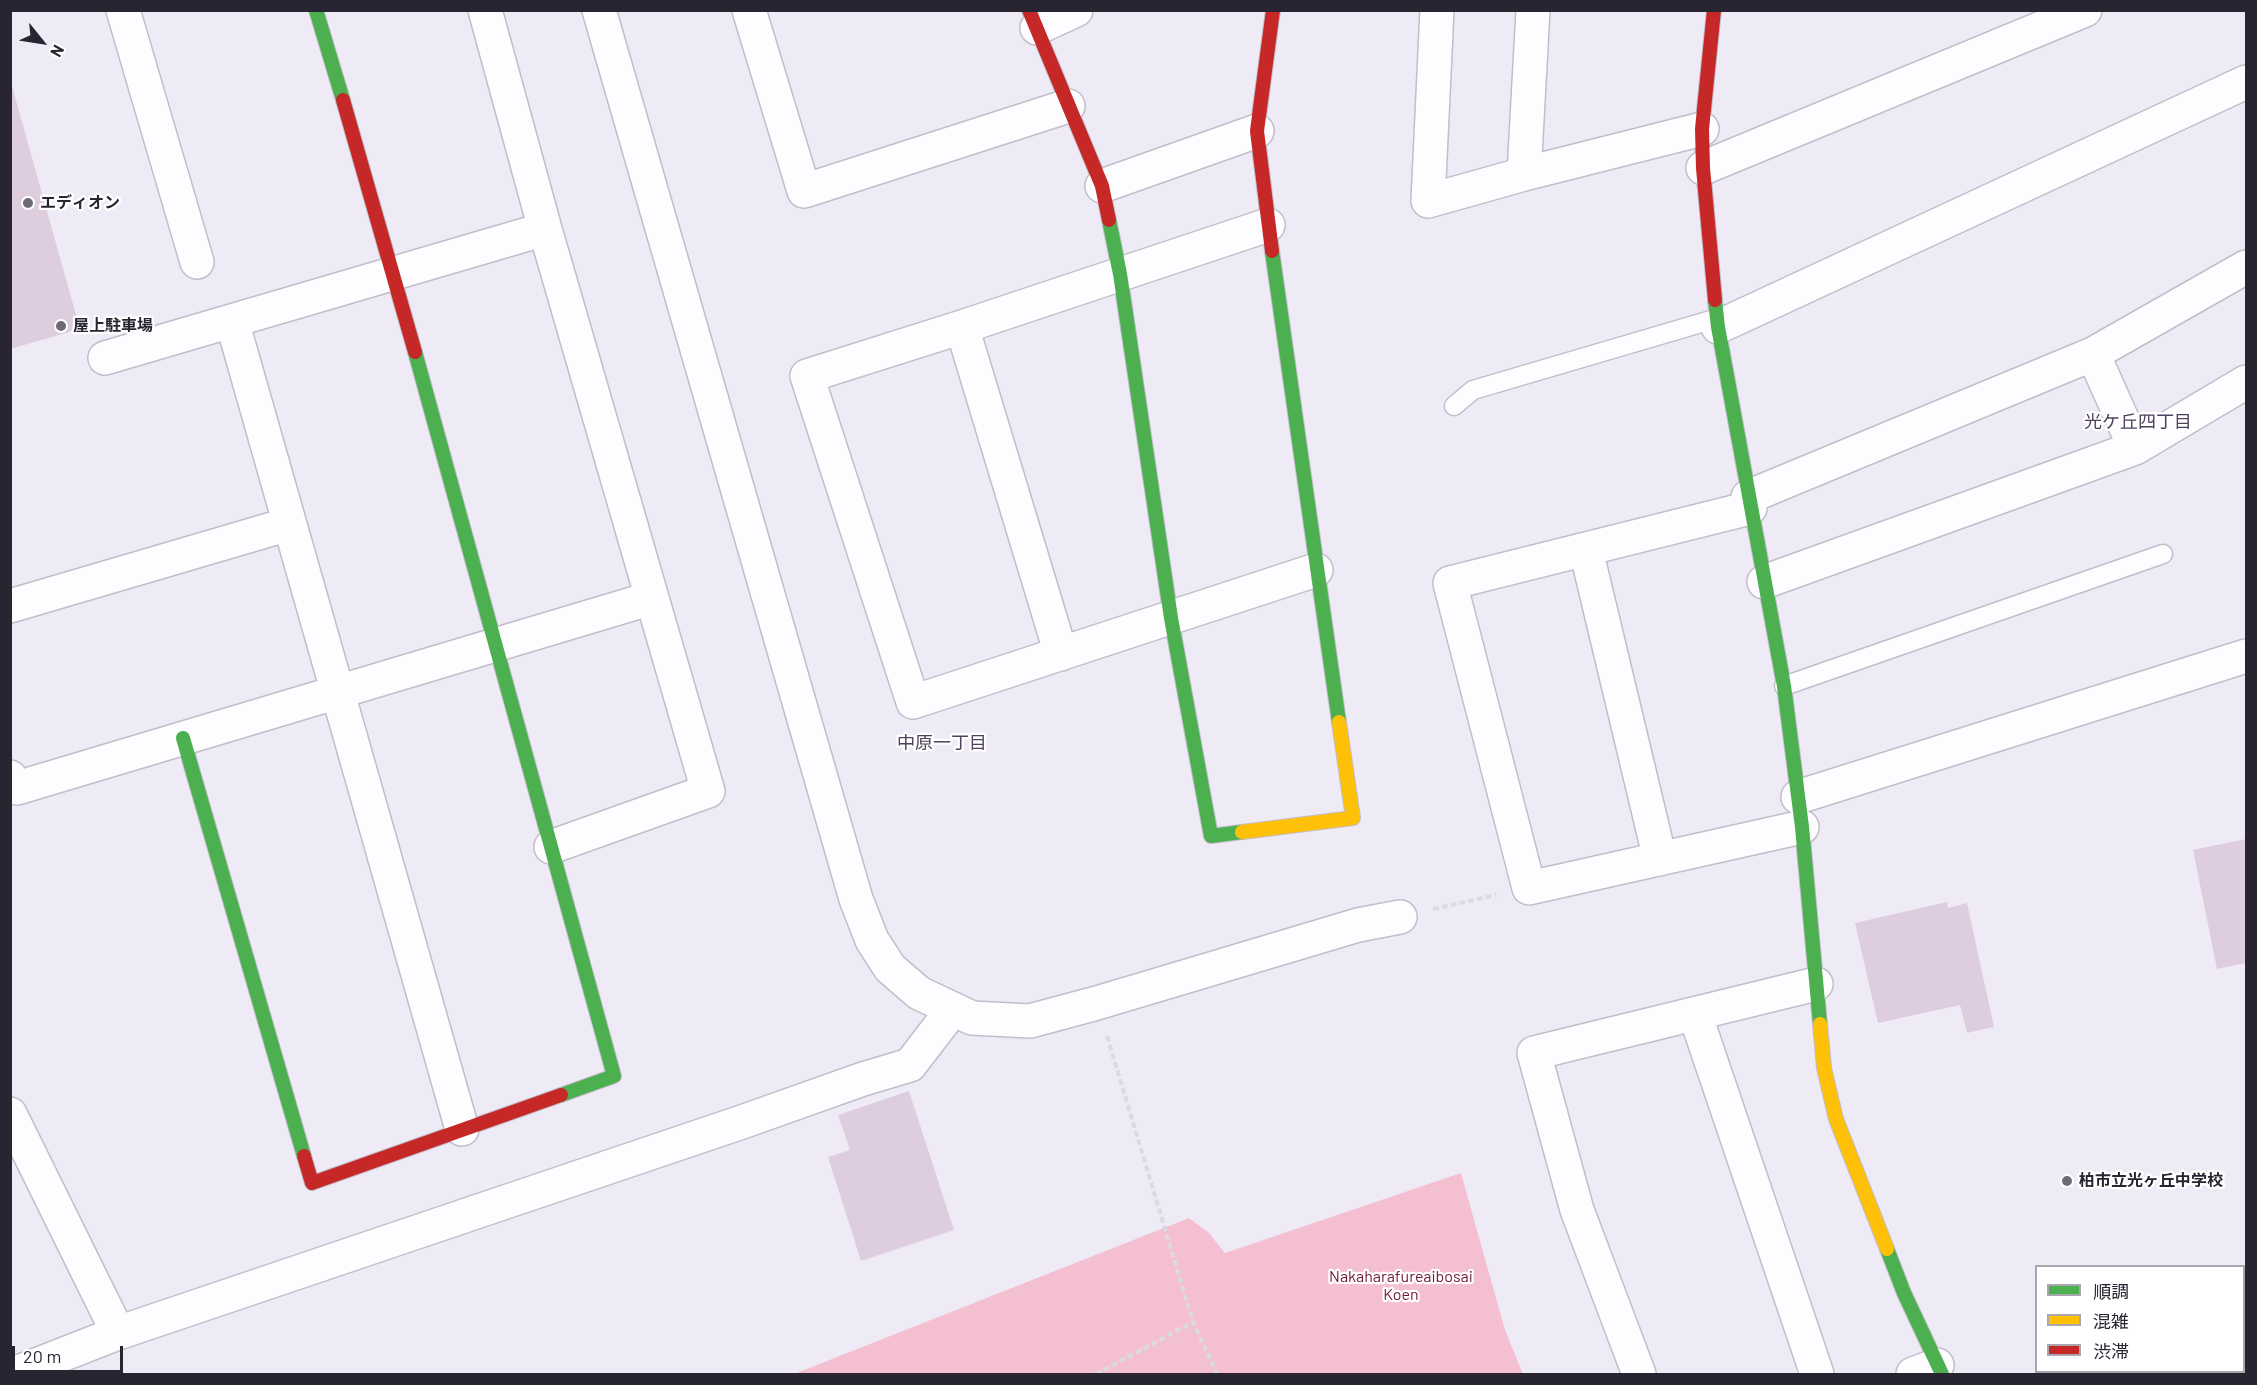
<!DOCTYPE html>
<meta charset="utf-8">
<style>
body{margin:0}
#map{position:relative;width:2257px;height:1385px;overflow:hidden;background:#efebf6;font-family:Barlow,"Noto Sans JP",sans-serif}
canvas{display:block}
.frame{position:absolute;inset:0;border:12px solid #292431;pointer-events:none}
.legend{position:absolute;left:2035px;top:1265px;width:210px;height:108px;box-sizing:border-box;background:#fff;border:2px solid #a9a7ad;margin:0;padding:8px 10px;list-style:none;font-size:18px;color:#292431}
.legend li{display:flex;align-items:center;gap:12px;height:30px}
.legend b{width:30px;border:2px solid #a9a7ad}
.north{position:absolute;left:12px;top:12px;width:60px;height:60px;-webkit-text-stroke:4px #fff;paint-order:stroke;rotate:120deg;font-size:16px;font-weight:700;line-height:24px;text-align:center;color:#292431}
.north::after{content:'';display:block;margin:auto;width:21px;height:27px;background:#292431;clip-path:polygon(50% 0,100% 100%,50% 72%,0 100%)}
.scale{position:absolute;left:12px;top:1346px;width:111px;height:27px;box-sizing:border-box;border:3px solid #292431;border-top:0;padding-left:8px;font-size:18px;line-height:21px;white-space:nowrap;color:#292431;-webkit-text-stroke:4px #fff;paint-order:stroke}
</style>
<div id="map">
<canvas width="2257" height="1385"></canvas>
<div class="frame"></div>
<ul class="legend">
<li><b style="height:8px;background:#4caf50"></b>順調</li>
<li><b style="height:8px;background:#ffc107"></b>混雑</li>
<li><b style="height:8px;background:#c62828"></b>渋滞</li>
</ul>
<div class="north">N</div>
<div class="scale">20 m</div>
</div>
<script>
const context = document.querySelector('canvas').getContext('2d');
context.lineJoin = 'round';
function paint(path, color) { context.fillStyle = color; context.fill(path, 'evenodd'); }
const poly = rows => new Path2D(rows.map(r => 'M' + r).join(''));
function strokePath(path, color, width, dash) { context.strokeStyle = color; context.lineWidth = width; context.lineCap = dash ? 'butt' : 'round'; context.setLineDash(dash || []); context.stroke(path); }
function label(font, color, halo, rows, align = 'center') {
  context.font = font + ' Barlow,"Noto Sans JP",sans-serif'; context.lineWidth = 4.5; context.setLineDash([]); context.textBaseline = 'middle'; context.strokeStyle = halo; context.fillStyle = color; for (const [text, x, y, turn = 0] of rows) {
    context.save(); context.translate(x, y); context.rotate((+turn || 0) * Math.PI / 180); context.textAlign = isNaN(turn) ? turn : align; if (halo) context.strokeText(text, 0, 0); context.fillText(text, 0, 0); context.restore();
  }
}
const green = poly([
 [1461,1173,1505,1330,1523,1374,794,1374,1189,1218,1209,1233,1225,1253]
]);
const building = poly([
 [10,79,80,329,10,349],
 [2246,839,2246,963,2217,969,2193,850],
 [1947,902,1948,908,1967,903,1994,1027,1967,1033,1960,1005,1878,1023,1855,923],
 [909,1091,954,1230,861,1261,828,1157,850,1150,838,1115]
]);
const path = poly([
 [1433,909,1496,895],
 [1107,1036,1193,1322,1217,1374],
 [1096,1374,1193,1322]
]);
const lane = poly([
 [1454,406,1473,390,1718,318],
 [1784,686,2163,554]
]);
const street = poly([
 [123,10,197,262],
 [485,10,545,229,708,791,551,847],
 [599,10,856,899,872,940,890,968,919,993,972,1018,1030,1021,1097,1003,1358,925,1400,917],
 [749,10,804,191,1068,106],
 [1437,10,1428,201,1524,174,1702,129],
 [1037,28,1076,10],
 [1703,168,2085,10],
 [1524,174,1533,10],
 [1102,186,1257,131],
 [1268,225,962,327,807,376,913,702,1316,570],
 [232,321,462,1129],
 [962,327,1061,654],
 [1718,327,2246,82],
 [2093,354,2135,448],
 [105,358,545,229],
 [1748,497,2093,354,2246,267],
 [1750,508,1450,583,1529,888,1802,827],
 [1586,550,1660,859],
 [1764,582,2135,448,2246,382],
 [10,606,289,524],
 [10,777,17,788,652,598],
 [1798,797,2246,656],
 [1695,1014,1817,1374],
 [10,1114,118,1333],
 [13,1374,118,1333,742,1122,863,1079,910,1065,953,1009],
 [1639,1374,1577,1210,1534,1053,1816,984],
 [1913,1374,1937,1365]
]);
const fast = poly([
 [316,10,343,100],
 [1109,220,1120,274,1171,618,1211,836,1242,832],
 [1272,251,1339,722],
 [1715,300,1718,327,1784,686,1802,827,1820,1024],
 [415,352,614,1076,561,1095],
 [183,738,304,1156],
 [1887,1249,1904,1293,1942,1374]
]);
const slow = poly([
 [1242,832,1353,818,1339,722],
 [1820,1024,1824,1068,1836,1119,1887,1249]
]);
const jam = poly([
 [1029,10,1102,186,1109,220],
 [1714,10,1702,129,1703,168,1715,300],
 [343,100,415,352],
 [1272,251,1257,131,1273,10],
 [304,1156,312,1183,561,1095]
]);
const markers = [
 [28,203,6,"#6e6a76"],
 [61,326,6,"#6e6a76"],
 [2067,1181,6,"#6e6a76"]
];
const poiNames = [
 ["エディオン",40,203],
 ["屋上駐車場",73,326],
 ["柏市立光ヶ丘中学校",2079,1181]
];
const parkNames = [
 ["Nakaharafureaibosai",1401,1277],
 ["Koen",1401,1295]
];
const neighbourhoodNames = [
 ["光ケ丘四丁目",2138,422],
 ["中原一丁目",942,743]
];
paint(green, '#f4c0d1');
paint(building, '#decddf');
strokePath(lane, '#c2bec9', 21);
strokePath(street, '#c2bec9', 36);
strokePath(fast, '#c2bec9', 16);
strokePath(slow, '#c2bec9', 16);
strokePath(jam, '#c2bec9', 16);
strokePath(path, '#dbdade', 4, [6, 3]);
strokePath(lane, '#fdfcfe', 18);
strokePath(street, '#fdfcfe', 33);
strokePath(fast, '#4caf50', 14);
strokePath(slow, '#ffc107', 14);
strokePath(jam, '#c62828', 14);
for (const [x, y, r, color] of markers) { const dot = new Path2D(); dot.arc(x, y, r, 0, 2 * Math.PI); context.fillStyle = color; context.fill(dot); strokePath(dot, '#fff', 2); }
label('bold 16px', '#292431', '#fff', poiNames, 'left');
label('16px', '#711838', '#fff', parkNames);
label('18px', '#4e425e', '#fff', neighbourhoodNames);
</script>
